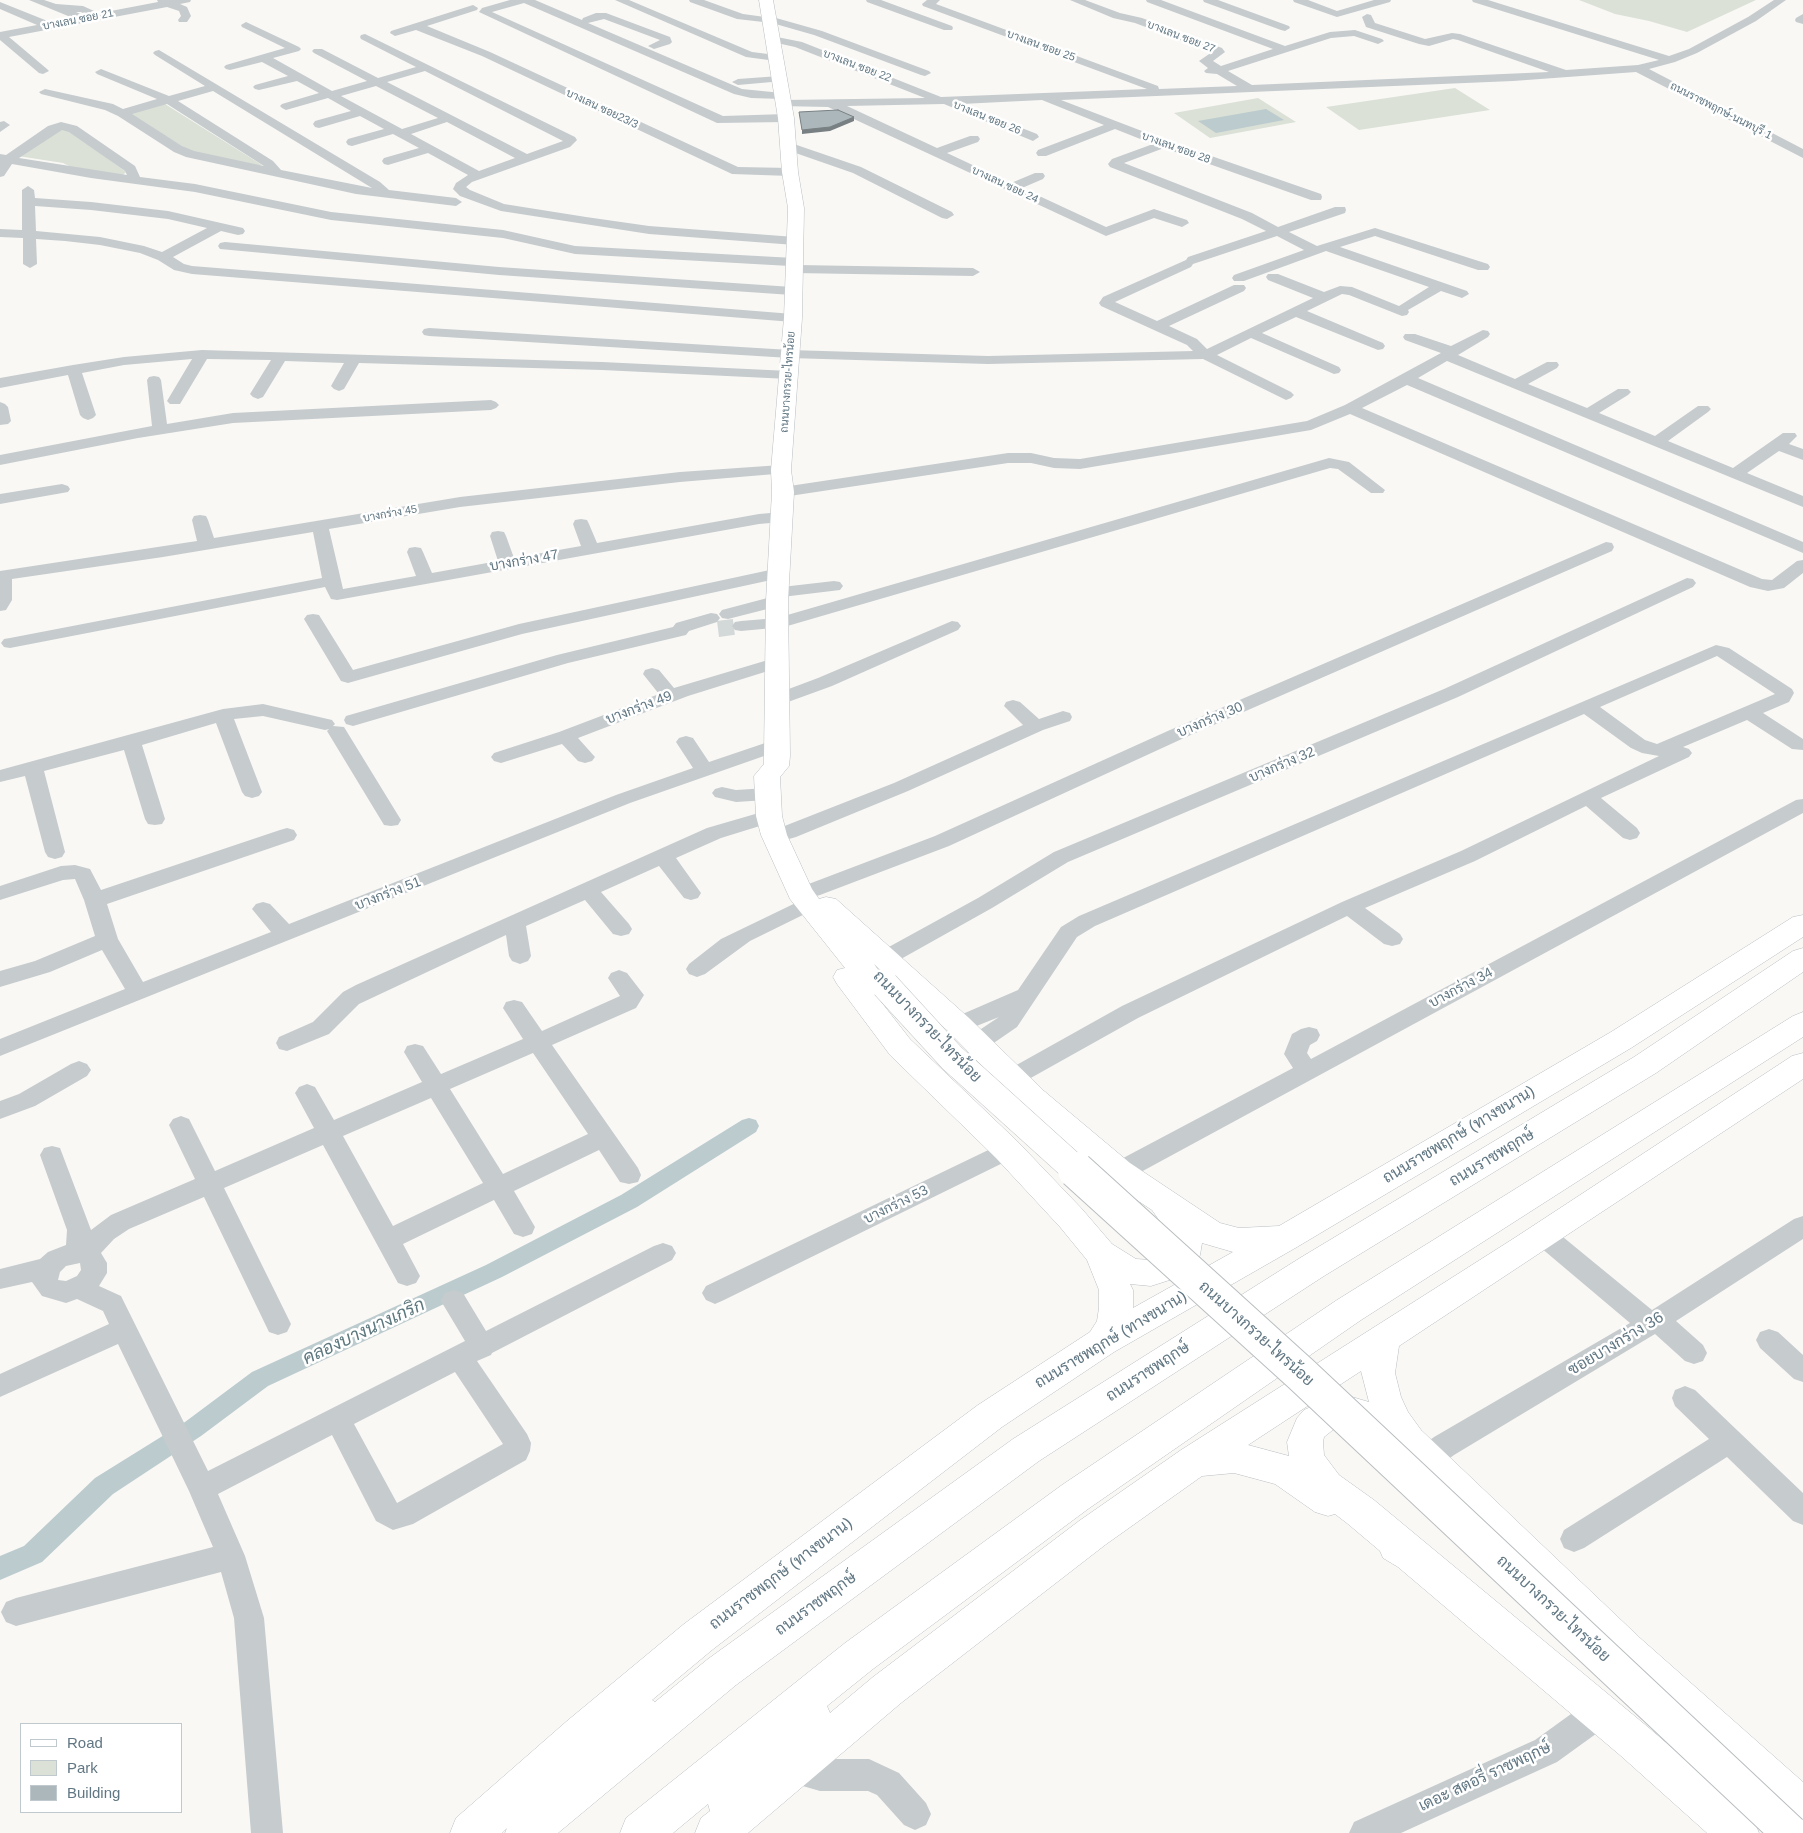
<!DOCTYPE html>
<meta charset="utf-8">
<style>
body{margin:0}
#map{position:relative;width:1803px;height:1833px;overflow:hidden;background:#f9f8f5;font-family:Arial,sans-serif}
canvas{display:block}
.legend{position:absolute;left:20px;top:1723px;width:162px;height:90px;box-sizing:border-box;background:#fff;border:1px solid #c0c9cd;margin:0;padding:6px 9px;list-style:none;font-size:15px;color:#617783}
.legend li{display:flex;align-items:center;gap:10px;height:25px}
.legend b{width:25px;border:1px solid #c0c9cd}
</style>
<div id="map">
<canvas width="1803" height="1833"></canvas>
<ul class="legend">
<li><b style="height:6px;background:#fff"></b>Road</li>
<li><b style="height:14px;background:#dbe1d6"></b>Park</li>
<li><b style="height:14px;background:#acb7bb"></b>Building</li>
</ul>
</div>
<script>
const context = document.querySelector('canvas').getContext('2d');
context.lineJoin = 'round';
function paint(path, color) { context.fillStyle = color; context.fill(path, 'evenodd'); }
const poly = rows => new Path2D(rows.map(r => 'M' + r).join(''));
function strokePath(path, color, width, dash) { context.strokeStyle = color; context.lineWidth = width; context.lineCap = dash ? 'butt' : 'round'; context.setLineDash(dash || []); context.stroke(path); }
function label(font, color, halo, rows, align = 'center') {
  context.font = font + ' Arial,Sarabun,sans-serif'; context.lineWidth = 5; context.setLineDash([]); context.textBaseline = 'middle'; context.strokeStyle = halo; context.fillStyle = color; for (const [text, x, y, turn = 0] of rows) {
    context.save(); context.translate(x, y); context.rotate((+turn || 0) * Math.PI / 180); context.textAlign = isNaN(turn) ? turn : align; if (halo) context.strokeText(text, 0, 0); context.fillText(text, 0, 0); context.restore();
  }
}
const green = poly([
 [1579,0,1756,0,1687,32,1649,21,1615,14],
 [1455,88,1490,110,1359,130,1326,107],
 [1258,98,1296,122,1210,138,1174,113],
 [165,104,262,165,253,166,190,151,128,113],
 [63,128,77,136,126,172,123,175,77,170,63,163,18,156]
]);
const water = poly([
 [1266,109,1284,120,1216,133,1198,121]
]);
const canal = poly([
 [749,1118,756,1120,759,1126,756,1132,637,1207,502,1277,268,1386,201,1436,113,1494,42,1562,0,1580,0,1556,24,1546,95,1478,185,1422,252,1372,486,1265,621,1195,742,1120,749,1118]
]);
const minorTunnel = poly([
 [718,629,741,626]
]);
const minor = poly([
 [29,0,44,0,56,4,83,6,94,11,95,14,158,2,157,0,191,0,190,2,180,4,187,7,191,16,187,22,179,22,178,20,181,16,179,11,167,7,9,37,47,69,49,71,43,74,39,73,0,40,0,32,37,25,0,9,0,2,50,22,73,18,29,0],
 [76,12,81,12,87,15,85,16,76,12],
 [510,0,535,0,582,20,583,18,596,13,606,13,670,37,672,42,670,44,654,49,648,46,660,40,604,19,588,23,742,89,782,93,788,96,782,99,751,98,734,94,524,3,492,12,723,116,786,114,792,118,786,122,717,123,479,12,482,8,510,0],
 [615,0,629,0,752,52,776,55,782,58,776,61,746,57,615,0],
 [689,0,704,0,743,14,765,17,769,16,822,31,929,71,931,73,925,76,921,75,814,35,772,23,737,19,690,2,689,0],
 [866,0,881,0,952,26,953,28,952,30,944,30,867,2,866,0],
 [927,0,940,0,936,4,1158,86,1159,89,1237,86,1217,74,1206,73,1204,71,1208,68,1199,61,1212,52,1135,23,1113,18,1070,0,1085,0,1120,13,1142,18,1222,48,1225,52,1213,61,1221,66,1273,49,1147,2,1146,0,1161,0,1285,46,1330,32,1355,30,1382,39,1384,41,1378,44,1354,36,1331,38,1228,71,1252,85,1549,72,1458,40,1453,39,1429,46,1419,44,1366,27,1362,17,1367,14,1371,15,1375,23,1425,39,1452,33,1460,34,1566,70,1638,65,1659,60,1473,2,1472,0,1488,0,1669,56,1689,49,1748,17,1774,0,1786,0,1756,21,1697,53,1675,62,1649,69,1803,149,1803,158,1636,72,1513,81,1061,100,1168,141,1321,194,1322,197,1321,200,1311,200,1164,148,1124,163,1252,213,1278,227,1335,207,1345,207,1346,210,1345,213,1289,232,1317,246,1375,228,1488,264,1490,267,1488,270,1478,270,1375,236,1340,247,1467,291,1469,294,1462,298,1441,291,1408,310,1409,312,1407,315,1402,316,1349,295,1342,294,1307,311,1383,343,1385,346,1383,349,1378,350,1296,317,1262,333,1339,367,1341,370,1339,373,1334,374,1251,338,1217,355,1291,392,1294,395,1291,398,1286,400,1203,359,988,364,790,358,429,336,424,335,422,332,424,329,429,328,790,350,988,356,1193,351,1187,345,1101,306,1099,303,1103,297,1186,260,1188,257,1266,231,1242,219,1110,167,1108,164,1112,159,1153,144,1115,129,1046,156,1038,156,1036,153,1038,150,1104,125,1042,100,961,104,1037,134,1039,137,1033,141,944,104,847,106,937,148,970,136,978,136,980,139,978,142,947,153,1011,183,1035,173,1043,173,1045,176,1043,179,1022,188,1106,227,1154,209,1187,220,1189,223,1182,227,1154,218,1106,236,828,107,780,106,778,104,784,100,925,98,795,47,768,41,767,39,768,37,772,36,802,42,941,97,1147,89,923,6,922,4,927,0],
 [1277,236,1304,250,1234,275,1232,278,1234,281,1244,281,1326,251,1429,287,1399,306,1352,287,1340,286,1324,292,1278,274,1268,274,1266,277,1268,280,1313,298,1207,349,1197,339,1169,326,1244,291,1246,288,1244,285,1234,285,1157,321,1115,302,1191,267,1193,264,1277,236],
 [1203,0,1218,0,1289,26,1290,28,1285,31,1281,30,1204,2,1203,0],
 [1293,0,1308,0,1337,11,1374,0,1391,0,1390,2,1337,17,1294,2,1293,0],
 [473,5,478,8,477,10,427,26,490,52,738,167,790,168,796,172,790,176,732,174,482,56,416,30,395,36,390,33,391,31,473,5],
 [1803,14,1803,24,1796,22,1795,20,1796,18,1803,14],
 [246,22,299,47,301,49,299,51,273,58,332,91,367,81,314,53,312,51,314,49,322,49,378,78,416,67,361,39,360,37,361,35,365,34,575,137,577,140,570,147,472,182,466,187,470,190,504,204,586,217,649,226,795,237,802,241,795,245,649,234,501,211,460,196,453,189,456,183,468,175,428,153,388,165,384,164,382,161,384,158,419,148,393,134,352,146,348,145,346,142,348,139,384,129,360,116,319,128,315,127,313,124,315,121,351,111,328,98,286,110,282,108,280,106,282,104,319,93,297,81,259,90,255,89,253,87,255,85,288,76,262,62,230,70,226,69,224,67,226,65,285,48,242,27,241,25,246,22],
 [425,71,563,141,527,154,387,82,425,71],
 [376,86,438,118,402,129,341,96,376,86],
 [447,122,515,158,479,171,411,134,447,122],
 [159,50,380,182,389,190,456,198,462,202,456,206,356,194,186,157,174,152,118,116,105,110,41,94,39,92,45,89,113,104,123,109,157,99,97,74,95,72,101,69,169,96,205,86,155,55,153,53,155,51,159,50],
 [213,91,372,188,281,170,273,161,178,101,213,91],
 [167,104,264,166,194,151,182,146,132,114,167,104],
 [779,76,785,79,783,81,738,85,732,82,738,79,779,76],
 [4,121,10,125,0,132,0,122,4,121],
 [61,122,77,126,135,166,140,177,195,184,331,212,503,230,575,246,794,258,801,262,798,265,973,268,980,272,973,276,794,273,787,269,790,266,575,254,503,238,331,220,195,192,91,178,12,164,4,176,0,177,0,154,6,155,48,126,61,122],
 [62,130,69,132,125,171,127,175,19,158,62,130],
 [788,142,861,167,952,212,954,215,947,219,942,218,853,173,784,149,782,146,788,142],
 [28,186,34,190,35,198,91,202,168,211,243,228,245,231,243,234,238,235,221,231,173,257,184,264,192,266,793,314,798,315,800,318,798,321,793,322,192,274,174,270,158,260,140,253,100,245,65,241,36,239,37,264,30,268,23,264,23,238,0,237,0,229,22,230,22,190,28,186],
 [35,206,91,210,168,219,207,228,162,252,144,246,100,237,36,231,35,206],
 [225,242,499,267,792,287,799,291,792,295,499,275,220,249,218,246,220,243,225,242],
 [1483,330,1488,331,1490,334,1488,337,1458,355,1515,379,1547,362,1557,362,1559,365,1557,368,1528,384,1587,408,1618,389,1628,389,1631,392,1628,395,1599,413,1655,436,1698,406,1708,406,1711,409,1708,412,1668,441,1733,468,1783,433,1795,433,1797,436,1789,444,1803,449,1803,460,1779,451,1747,473,1803,496,1803,507,1447,361,1418,378,1803,542,1803,553,1407,385,1362,408,1762,579,1772,580,1797,561,1803,560,1803,573,1784,588,1768,591,1750,587,1350,414,1311,430,1080,469,1054,468,1031,463,1008,463,783,497,777,495,775,492,777,489,783,487,1008,453,1031,453,1054,458,1080,459,1307,421,1345,405,1441,353,1405,340,1403,337,1405,334,1415,334,1451,346,1483,330],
 [202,350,602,362,789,371,794,372,796,375,794,378,789,379,602,370,359,363,344,389,339,391,334,389,331,386,344,363,285,361,263,397,258,399,253,397,250,394,271,360,207,359,180,404,170,404,167,401,192,359,124,365,82,373,96,415,93,418,88,420,83,418,80,415,68,375,0,388,0,378,73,365,124,357,202,350],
 [154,376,159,377,161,380,167,424,233,413,491,400,496,402,499,405,496,408,491,410,233,423,138,438,0,465,0,455,152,426,147,380,149,377,154,376],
 [0,402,5,404,8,407,11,421,8,424,0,425,0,402],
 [1329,458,1349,462,1385,490,1383,493,1371,493,1338,469,1330,468,784,627,741,631,735,630,732,626,735,622,741,621,777,618,1329,458],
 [781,465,787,467,789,470,787,473,680,482,460,507,329,529,343,589,416,576,407,552,409,548,415,547,421,548,423,552,432,573,498,561,490,536,492,532,498,531,504,532,506,536,514,558,581,546,573,524,575,520,581,519,587,520,589,524,597,543,759,514,782,512,788,513,790,517,788,521,782,522,759,524,337,600,331,599,325,587,10,648,4,647,1,643,4,639,10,638,322,578,313,532,163,557,12,579,12,600,6,610,0,611,0,571,197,541,192,520,194,516,200,515,206,516,208,520,214,538,460,497,680,472,781,465],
 [62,484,68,486,70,489,68,492,0,504,0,494,62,484],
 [1606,542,1612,543,1614,547,1612,551,1184,738,949,846,820,895,813,897,806,895,803,890,806,885,935,836,1170,730,1606,542],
 [779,568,785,569,788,573,785,577,522,634,348,683,341,681,304,619,307,615,313,614,319,615,353,670,519,624,779,568],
 [1687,578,1693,579,1696,583,1693,587,1458,697,1068,862,992,908,892,964,884,967,876,964,873,959,876,954,978,898,1054,852,1444,689,1687,578],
 [834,581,840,582,843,586,840,590,782,597,786,601,783,605,728,619,722,618,719,614,722,610,775,596,770,592,773,588,834,581],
 [711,613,717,614,720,618,717,622,689,631,686,635,568,663,353,726,346,724,344,720,346,716,557,655,673,627,676,623,711,613],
 [952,621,958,622,961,626,958,630,832,686,777,706,770,704,768,700,770,696,818,678,952,621],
 [1716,645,1729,648,1792,689,1794,693,1789,702,1763,713,1803,739,1803,750,1792,749,1747,720,1683,747,1689,749,1692,753,1689,757,1601,798,1637,828,1640,833,1637,838,1630,840,1623,838,1586,806,1475,861,1365,908,1400,934,1403,939,1400,944,1392,946,1384,944,1347,916,1138,1018,1020,1084,1012,1087,1004,1084,1000,1078,1004,1072,1122,1006,1342,902,1461,851,1659,756,1642,753,1631,748,1584,714,1095,926,1077,937,1017,1027,985,1049,977,1051,969,1049,966,1043,969,1037,999,1017,959,1033,951,1031,948,1025,951,1019,1018,990,1061,927,1079,916,1716,645],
 [1717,656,1775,694,1657,744,1645,740,1600,707,1717,656],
 [778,657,784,658,787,662,784,666,688,696,578,738,595,757,592,761,585,763,578,761,562,744,501,763,494,761,491,757,494,753,559,732,659,694,643,674,645,670,652,668,659,670,674,688,778,657],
 [1013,700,1020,702,1039,719,1063,711,1070,713,1072,717,1070,721,1043,730,908,791,796,837,789,839,782,837,779,832,782,827,894,783,1023,725,1004,706,1006,702,1013,700],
 [263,704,332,720,335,724,333,726,344,727,401,820,398,825,391,826,384,825,327,731,329,729,325,730,263,716,234,719,262,792,259,796,252,798,245,796,242,792,216,723,142,745,165,819,162,824,155,825,148,824,145,819,124,750,44,771,65,852,62,857,55,859,48,857,45,852,25,776,0,782,0,770,223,709,263,704],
 [686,736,693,738,709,762,777,739,784,741,787,745,784,749,630,803,0,1056,0,1039,125,989,102,950,50,972,0,987,0,971,35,961,95,936,84,900,75,879,63,880,0,900,0,886,61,866,75,865,90,869,101,890,280,830,287,828,294,830,297,835,294,840,107,904,118,939,143,982,271,932,252,909,256,904,263,902,270,904,289,924,616,795,693,768,676,742,679,738,686,736],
 [722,787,736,790,767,788,774,790,777,794,774,798,767,800,736,802,715,797,712,793,715,789,722,787],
 [1803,799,1803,813,1128,1179,1119,1181,1110,1179,1107,1172,1110,1165,1293,1068,1284,1054,1292,1034,1301,1029,1309,1027,1317,1029,1320,1035,1317,1041,1310,1045,1307,1053,1311,1059,1796,800,1803,799],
 [769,810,776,811,779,816,776,821,721,838,676,858,701,893,698,898,691,900,684,898,659,866,601,892,629,924,632,929,629,934,621,936,613,934,585,900,526,926,531,956,528,961,520,964,512,961,509,956,506,935,359,1004,329,1034,287,1051,279,1049,276,1043,279,1037,313,1022,343,992,356,985,707,828,769,810],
 [808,897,815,899,819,904,815,909,750,941,705,974,697,977,689,974,686,969,689,964,721,939,808,897],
 [619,970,627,973,644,995,636,1008,552,1045,638,1168,641,1175,638,1182,629,1184,620,1182,599,1150,514,1191,535,1227,532,1234,523,1237,514,1234,494,1200,403,1244,420,1276,416,1283,407,1286,398,1283,323,1145,224,1188,291,1324,287,1332,278,1335,269,1332,204,1197,129,1229,114,1239,101,1253,107,1263,107,1273,99,1286,121,1296,208,1471,465,1341,441,1301,445,1293,454,1290,463,1293,486,1331,654,1246,663,1243,672,1246,676,1253,672,1260,492,1353,491,1355,477,1361,527,1434,531,1443,530,1451,526,1460,413,1524,393,1530,376,1521,332,1435,218,1494,245,1556,264,1618,283,1833,251,1833,234,1618,221,1572,16,1626,6,1622,1,1612,6,1602,16,1598,213,1547,189,1491,118,1344,0,1397,0,1374,109,1324,103,1311,77,1299,66,1303,42,1296,32,1282,0,1289,0,1269,40,1259,48,1252,66,1245,67,1230,40,1155,44,1148,52,1146,60,1148,91,1230,111,1215,195,1179,169,1125,173,1119,181,1116,189,1119,215,1171,314,1128,295,1093,299,1087,307,1084,315,1087,334,1120,422,1082,404,1052,407,1046,415,1044,423,1046,441,1074,523,1039,503,1008,506,1002,514,1000,522,1002,542,1031,620,996,608,978,611,973,619,970],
 [533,1053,588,1134,503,1174,450,1089,533,1053],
 [431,1098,483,1183,393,1226,343,1136,431,1098],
 [80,1263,81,1270,77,1276,66,1281,58,1280,60,1272,66,1266,80,1263],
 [455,1372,503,1444,397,1503,354,1424,455,1372],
 [79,1061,87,1064,91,1070,87,1076,35,1106,0,1119,0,1101,19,1094,71,1064,79,1061],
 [1007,1141,1015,1143,1019,1150,1015,1157,724,1300,715,1304,706,1300,702,1293,706,1286,1007,1141],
 [1803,1216,1803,1239,1676,1321,1703,1345,1707,1353,1703,1361,1694,1364,1685,1361,1655,1334,1454,1455,1438,1467,1428,1470,1418,1467,1414,1458,1418,1449,1434,1437,1630,1323,1534,1242,1531,1235,1534,1228,1543,1225,1552,1228,1652,1310,1794,1219,1803,1216],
 [1769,1329,1778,1332,1803,1355,1803,1382,1794,1379,1760,1348,1756,1340,1760,1332,1769,1329],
 [1685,1386,1695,1390,1803,1493,1803,1525,1793,1521,1727,1457,1584,1548,1574,1552,1564,1548,1560,1539,1564,1530,1709,1439,1675,1406,1672,1398,1675,1390,1685,1386],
 [1600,1697,1611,1701,1615,1712,1611,1723,1557,1762,1401,1833,1349,1833,1354,1822,1535,1740,1589,1701,1600,1697],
 [793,1753,820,1759,869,1759,899,1773,926,1803,931,1814,926,1825,915,1830,904,1825,877,1795,868,1791,820,1791,782,1780,777,1769,782,1758,793,1753]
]);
const major = poly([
 [759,0,773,0,794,118,798,172,804,208,802,318,791,470,794,492,788,601,790,756,789,766,780,777,782,816,787,835,812,889,819,899,826,897,836,899,969,1018,1044,1091,1130,1163,1220,1223,1239,1228,1279,1226,1611,1032,1793,917,1803,915,1803,937,1631,1048,1297,1247,1114,1352,1002,1427,712,1650,652,1700,655,1702,708,1659,1013,1439,1300,1258,1634,1057,1793,951,1803,948,1803,972,1656,1073,1324,1276,1039,1461,736,1685,558,1833,505,1833,507,1828,502,1833,450,1833,456,1818,567,1721,684,1624,978,1405,1090,1332,1097,1321,1099,1308,1099,1290,1087,1260,1060,1227,996,1158,890,1055,837,984,833,977,837,970,845,968,790,899,761,835,756,816,754,776,764,764,764,756,766,601,772,492,771,470,784,318,788,208,782,172,778,118,759,0],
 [874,964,949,1032,1022,1107,1108,1181,1152,1210,1169,1234,1171,1239,1169,1249,1162,1256,1151,1260,1136,1259,1112,1244,1082,1209,1018,1142,910,1039,878,998,887,995,891,988,874,964],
 [1202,1243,1233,1252,1133,1308,1133,1290,1130,1284,1151,1286,1185,1275,1196,1264,1200,1255,1202,1243],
 [1803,1012,1803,1037,1361,1320,1088,1509,873,1669,827,1706,830,1713,873,1677,1079,1521,1181,1450,1516,1237,1792,1056,1803,1053,1803,1079,1399,1346,1395,1373,1401,1397,1408,1412,1421,1430,1640,1638,1803,1782,1803,1829,1789,1823,1736,1778,1612,1664,1397,1453,1352,1427,1334,1429,1324,1437,1323,1442,1324,1455,1339,1475,1374,1500,1649,1728,1753,1818,1759,1833,1707,1833,1621,1756,1398,1567,1383,1558,1380,1551,1348,1524,1335,1514,1328,1516,1315,1512,1275,1484,1234,1473,1202,1476,1105,1545,901,1703,748,1833,695,1833,701,1818,710,1811,708,1804,673,1833,620,1833,626,1818,845,1643,1062,1485,1337,1300,1793,1016,1803,1012],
 [1361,1371,1369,1402,1352,1397,1329,1399,1304,1410,1297,1418,1287,1442,1289,1456,1248,1445,1361,1371]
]);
const majorBridgeFar1 = poly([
 [885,985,952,1058,1077,1171]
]);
const majorBridge = poly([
 [1076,1170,1301,1374,1790,1833]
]);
const shadedWall = poly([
 [854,117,854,121,830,131,802,134,802,130]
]);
const building = poly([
 [838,110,854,117,830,127,802,130,799,112,838,110]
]);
const farStreetnames = [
 ["บางเลน ซอย 21",78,20,-11],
 ["บางเลน ซอย 27",1181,37,21],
 ["บางเลน ซอย 25",1041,46,20],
 ["บางเลน ซอย 22",857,66,21],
 ["บางเลน ซอย23/3",602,109,25],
 ["ถนนราชพฤกษ์-นนทบุรี 1",1721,111,27],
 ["บางเลน ซอย 26",987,118,22],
 ["บางเลน ซอย 28",1176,148,20],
 ["บางเลน ซอย 24",1005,185,25],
 ["ถนนบางกรวย-ไทรน้อย",788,382,-86],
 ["บางกร่าง 45",390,514,-10]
];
const streetNames = [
 ["บางกร่าง 47",524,561,-10],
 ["บางกร่าง 49",639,708,-21],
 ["บางกร่าง 30",1210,720,-23],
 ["บางกร่าง 32",1282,765,-23],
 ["บางกร่าง 51",388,894,-21],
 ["บางกร่าง 34",1461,988,-28],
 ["บางกร่าง 53",896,1205,-26]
];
const nearStreetnames = [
 ["ถนนบางกรวย-ไทรน้อย",927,1027,46],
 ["ถนนราชพฤกษ์ (ทางขนาน)",1459,1135,-31],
 ["ถนนราชพฤกษ์",1492,1158,-31],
 ["ถนนบางกรวย-ไทรน้อย",1256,1334,42],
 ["ถนนราชพฤกษ์ (ทางขนาน)",1111,1340,-31],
 ["ซอยบางกร่าง 36",1616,1344,-31],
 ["ถนนราชพฤกษ์",1148,1372,-33],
 ["ถนนราชพฤกษ์ (ทางขนาน)",781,1574,-37],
 ["ถนนราชพฤกษ์",816,1604,-36],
 ["ถนนบางกรวย-ไทรน้อย",1553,1609,43],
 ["เดอะ สตอรี่ ราชพฤกษ์",1485,1777,-25]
];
const nearWaternames = [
 ["คลองบางนางเกริก",364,1332,-25]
];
paint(green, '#dbe1d6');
paint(water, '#bccbce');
paint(canal, '#bccbce');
strokePath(minorTunnel, '#d3d8d8', 16, [16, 8]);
strokePath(major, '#b9bec1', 1);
paint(minor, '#c6cbce');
paint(major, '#fff');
strokePath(majorBridgeFar1, '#b9bec1', 29, []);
strokePath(majorBridge, '#b9bec1', 38, []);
strokePath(majorBridgeFar1, '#fff', 28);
strokePath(majorBridge, '#fff', 36);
paint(shadedWall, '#788083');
paint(building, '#acb7bb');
strokePath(building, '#788083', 1);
label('11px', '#617783', '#fff', farStreetnames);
label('14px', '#617783', '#fff', streetNames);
label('16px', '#617783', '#fff', nearStreetnames);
label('italic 18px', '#5c777d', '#fff', nearWaternames);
</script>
